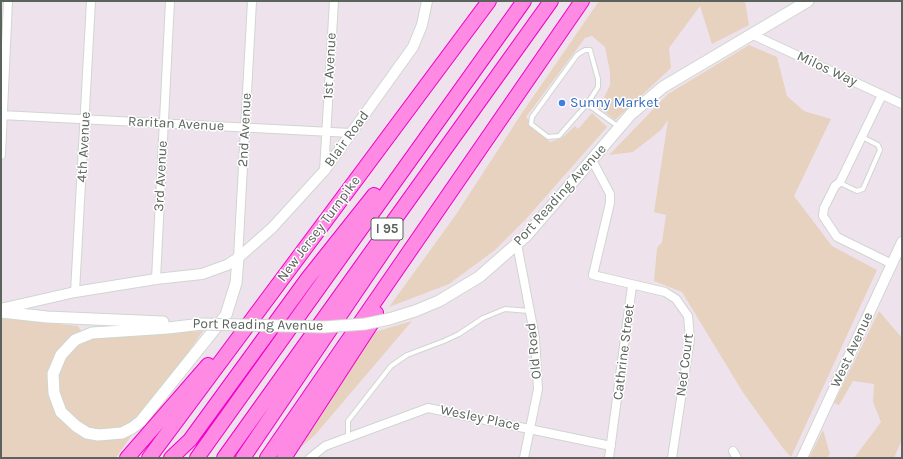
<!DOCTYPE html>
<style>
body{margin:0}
#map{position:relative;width:903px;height:459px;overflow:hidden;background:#eee3ec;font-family:Karla,sans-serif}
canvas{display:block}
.frame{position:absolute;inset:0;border:2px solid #5b645c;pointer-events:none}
</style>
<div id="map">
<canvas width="903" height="459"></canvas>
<div class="frame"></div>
</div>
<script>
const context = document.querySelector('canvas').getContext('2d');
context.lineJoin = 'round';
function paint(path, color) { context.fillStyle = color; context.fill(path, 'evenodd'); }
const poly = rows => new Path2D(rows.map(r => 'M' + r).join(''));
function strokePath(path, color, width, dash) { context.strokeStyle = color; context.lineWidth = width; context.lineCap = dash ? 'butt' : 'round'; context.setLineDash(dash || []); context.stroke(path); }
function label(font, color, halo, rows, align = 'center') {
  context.font = font + ' Karla,sans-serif'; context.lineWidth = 3; context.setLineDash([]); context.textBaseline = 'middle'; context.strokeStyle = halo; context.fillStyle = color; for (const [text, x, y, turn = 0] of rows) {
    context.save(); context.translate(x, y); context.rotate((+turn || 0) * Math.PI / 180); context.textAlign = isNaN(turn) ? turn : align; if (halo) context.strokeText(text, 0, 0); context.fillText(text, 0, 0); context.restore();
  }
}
const green = poly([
 [599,1,745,1,749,25,712,44,700,6,669,48,671,68,615,120,593,103,603,100,610,85,610,72,605,47,592,36,585,38,526,117,550,142,562,138,575,126,578,129,592,113,607,127,526,219,495,250,449,284,389,307,455,216,522,113],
 [749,45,777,57,787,96,804,111,831,119,794,196,832,246,877,270,791,457,782,447,742,391,682,292,654,281,657,248,662,242,666,215,654,212,668,120,661,130,633,152,609,155,668,94],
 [879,311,902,338,902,440,894,458,854,458,881,422,873,402,874,384,853,381,839,405,834,403],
 [1,318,78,326,86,338,203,331,116,458,1,458],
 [412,321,315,435,301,447,368,334],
 [823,430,830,454,827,458,809,458]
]);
const service = poly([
 [585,50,590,50,598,79,598,87,587,104,559,136,548,137,531,124,532,117,577,55,585,50],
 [587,104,619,127],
 [840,183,857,191,863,189,880,150,878,145,862,137],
 [348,437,348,421,391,366,407,355,444,341,459,334,483,318,505,309,529,311]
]);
const minor = poly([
 [751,34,902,104],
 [882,95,840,182,835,186,824,208,823,216,837,237,892,264],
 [1,115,351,133],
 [1,155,8,1],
 [592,160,610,194,610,203,593,275,665,292,676,299,688,316,690,339,672,458],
 [324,171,334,1],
 [517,244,535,338,538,389,524,458],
 [238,258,252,1],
 [156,279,170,1],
 [75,292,91,1],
 [733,451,737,458],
 [310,458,325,446,428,408,611,446],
 [609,458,632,286]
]);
const tertiary = poly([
 [1,309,75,292,156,279,202,274,227,265,238,258,272,228,324,171,413,47,422,25,427,1],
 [802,458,902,242]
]);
const secondary = poly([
 [1,312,47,317,163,322],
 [389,319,415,311,439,301,479,277,527,235,631,114,663,87,808,1],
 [202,324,168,328,92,333,75,340,61,355,53,374,54,393,61,412,76,426,87,433,98,435,122,433,132,428,141,421,226,315,236,283,238,258]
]);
const motorway = poly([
 [127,458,208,365],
 [149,458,489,1],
 [171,458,190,440,308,278,374,195],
 [197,458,524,1],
 [224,458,551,1],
 [243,458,393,237],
 [267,458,582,1],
 [284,458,375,318,376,313]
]);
const rail = poly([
 [899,458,902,453]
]);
const secondaryBridge = poly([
 [202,324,324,327,365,324,389,319]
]);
const markers = [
 [562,103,4,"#3f7fe0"]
];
const shields = [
 [387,229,32]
];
const shieldNames = [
 ["I 95",387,229]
];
const streetNames = [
 ["1st Avenue",330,66,-87],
 ["Milos Way",827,69,25],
 ["Raritan Avenue",176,124,3],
 ["2nd Avenue",245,130,-87],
 ["Blair Road",347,139,-54],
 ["4th Avenue",84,147,-87],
 ["3rd Avenue",161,176,-87],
 ["Port Reading Avenue",560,195,-48],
 ["New Jersey Turnpike",319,229,-53],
 ["Port Reading Avenue",258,325,1],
 ["West Avenue",852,350,-65],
 ["Old Road",534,351,-96],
 ["Cathrine Street",624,352,-83],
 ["Ned Court",685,365,-83],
 ["Wesley Place",480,418,12]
];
const shopNames = [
 ["Sunny Market",570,103]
];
paint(green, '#e6d2bf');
strokePath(service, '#cfd6d0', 6);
strokePath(minor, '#cfd6d0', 10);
strokePath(tertiary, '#cfd6d0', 12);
strokePath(secondary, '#ced7cf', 13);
strokePath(motorway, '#f200c9', 16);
strokePath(service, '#fff', 4);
strokePath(minor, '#fff', 8);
strokePath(tertiary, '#fff', 10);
strokePath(secondary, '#fff', 11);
strokePath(motorway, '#fe8ae4', 14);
strokePath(rail, '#a7aaa8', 2, [1, 5]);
strokePath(secondaryBridge, '#ced7cf', 13, []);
strokePath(secondaryBridge, '#fff', 11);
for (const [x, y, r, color] of markers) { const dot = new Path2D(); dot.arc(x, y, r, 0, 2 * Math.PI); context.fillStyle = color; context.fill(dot); strokePath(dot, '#fff', 1.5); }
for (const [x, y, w] of shields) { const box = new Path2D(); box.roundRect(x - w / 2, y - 11, w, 22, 3); context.fillStyle = '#fff'; context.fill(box); strokePath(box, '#5b645c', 1); }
label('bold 13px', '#5b645c', null, shieldNames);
label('14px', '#5b645c', '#fff', streetNames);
label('14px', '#366cbe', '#fff', shopNames, 'left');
</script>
